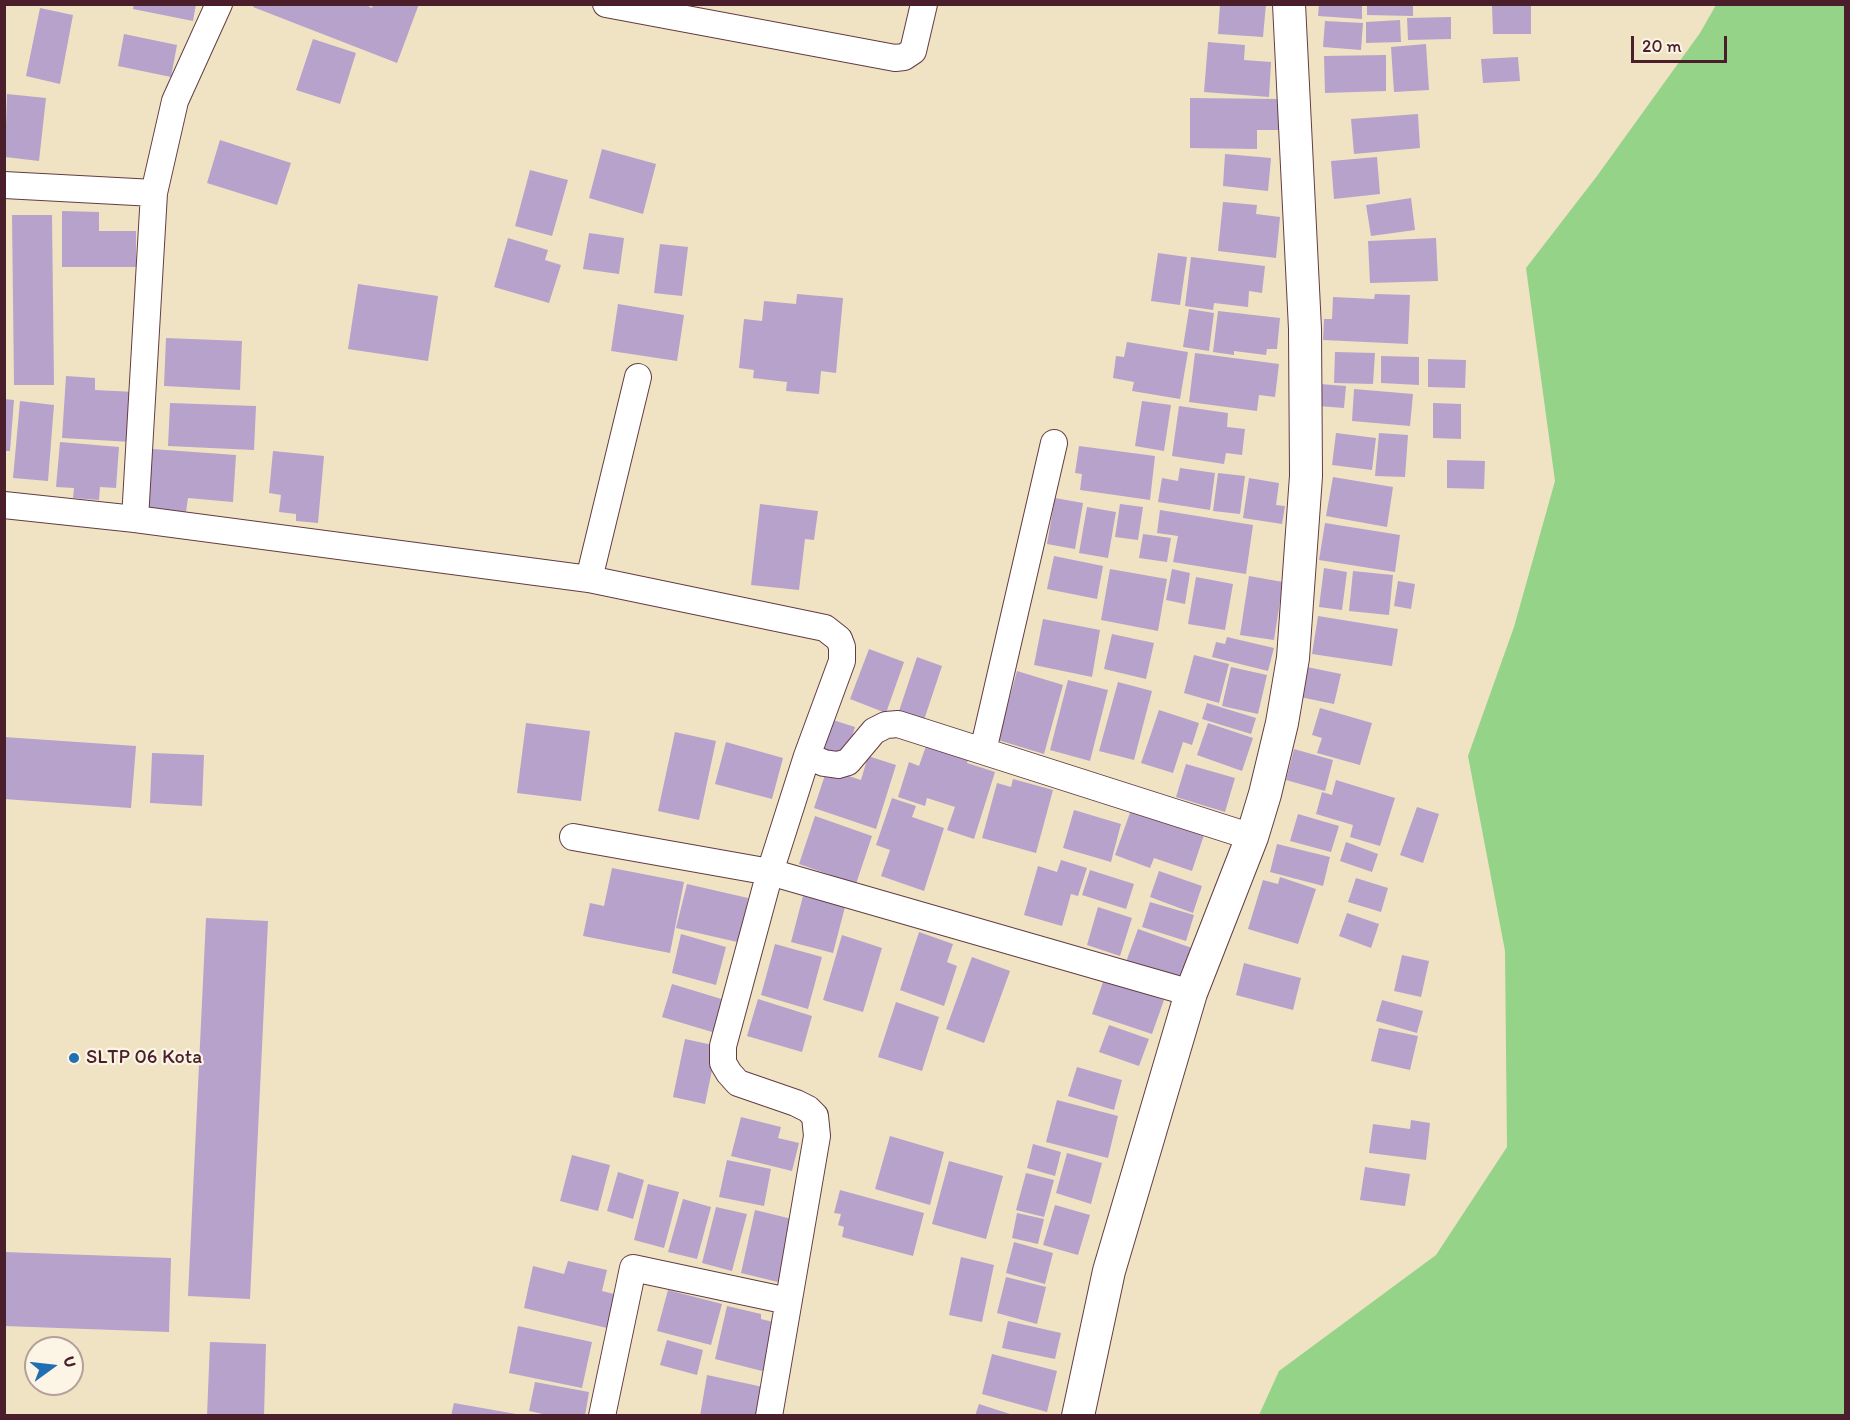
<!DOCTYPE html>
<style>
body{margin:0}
#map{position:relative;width:1850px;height:1420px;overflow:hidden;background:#efe3c4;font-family:Itim,sans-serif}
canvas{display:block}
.frame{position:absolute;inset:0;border:6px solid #4a1f2b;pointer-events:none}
.north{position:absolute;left:24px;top:1336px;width:60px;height:60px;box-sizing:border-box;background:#fcf5e5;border:2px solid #b59f9b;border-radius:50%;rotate:75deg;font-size:16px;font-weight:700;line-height:24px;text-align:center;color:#4a1f2b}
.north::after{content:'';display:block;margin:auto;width:21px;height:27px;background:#1f6fb2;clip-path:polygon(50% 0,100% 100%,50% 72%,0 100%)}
.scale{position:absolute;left:1631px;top:36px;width:96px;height:27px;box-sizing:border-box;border:3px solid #4a1f2b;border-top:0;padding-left:8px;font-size:18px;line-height:21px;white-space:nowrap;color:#4a1f2b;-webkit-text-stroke:4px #fcf5e5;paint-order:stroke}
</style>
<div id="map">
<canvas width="1850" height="1420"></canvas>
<div class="frame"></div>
<div class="north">U</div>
<div class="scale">20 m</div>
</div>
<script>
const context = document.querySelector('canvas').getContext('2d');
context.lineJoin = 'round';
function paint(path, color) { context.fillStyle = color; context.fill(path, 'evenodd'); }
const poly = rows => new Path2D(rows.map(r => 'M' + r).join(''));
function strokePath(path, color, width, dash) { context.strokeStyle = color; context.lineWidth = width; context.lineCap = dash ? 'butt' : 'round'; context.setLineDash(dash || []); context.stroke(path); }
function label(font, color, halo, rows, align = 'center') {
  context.font = font + ' Itim,sans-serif'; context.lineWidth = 4.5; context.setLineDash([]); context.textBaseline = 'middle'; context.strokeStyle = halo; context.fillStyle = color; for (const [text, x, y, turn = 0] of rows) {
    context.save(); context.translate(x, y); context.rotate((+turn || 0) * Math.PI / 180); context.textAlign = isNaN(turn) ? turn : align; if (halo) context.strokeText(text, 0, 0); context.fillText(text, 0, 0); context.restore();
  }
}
const green = poly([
 [1716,5,1845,5,1845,1415,1259,1415,1279,1371,1436,1255,1507,1147,1505,951,1468,756,1514,627,1555,481,1526,268,1597,176,1700,33]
]);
const building = poly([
 [134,4,196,4,193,21,133,9],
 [254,4,364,4,372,8,373,4,419,4,397,63,253,7],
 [1220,4,1266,4,1263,37,1218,34],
 [1319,4,1362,4,1362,19,1318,16],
 [1367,4,1413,4,1413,16,1367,15],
 [1492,6,1531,6,1531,34,1493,34],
 [40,8,73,15,60,84,26,76],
 [1451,17,1451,39,1408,40,1407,18],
 [1400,20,1401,42,1366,43,1366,22],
 [1325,21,1363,23,1361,50,1323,47],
 [124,34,177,45,171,77,118,66],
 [313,39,356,53,340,104,296,90],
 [1208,42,1245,45,1244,60,1271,62,1269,97,1204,92],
 [1426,44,1429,90,1394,92,1391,47],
 [1386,55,1386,91,1325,93,1324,56],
 [1518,57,1520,81,1483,83,1481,59],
 [7,94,46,98,39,161,5,157],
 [1190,98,1283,99,1283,130,1257,130,1257,149,1190,148],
 [1418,114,1420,148,1354,154,1351,119],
 [220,140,291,163,277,205,207,183],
 [602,149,656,164,643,214,589,198],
 [1225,154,1271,158,1268,191,1223,186],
 [1377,157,1380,194,1334,199,1331,161],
 [530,170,568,180,552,236,515,226],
 [1411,198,1415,230,1371,236,1366,205],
 [1223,202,1257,205,1256,214,1280,217,1276,258,1218,251],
 [62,211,99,212,99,231,136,231,136,267,62,267],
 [12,215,52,215,54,385,14,385],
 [589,233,624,238,619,274,583,269],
 [508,238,548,250,545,260,561,265,549,303,494,287],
 [1436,238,1438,281,1370,283,1368,241],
 [660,244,688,247,682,296,654,293],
 [1158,253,1187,257,1180,305,1151,301],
 [1191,257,1265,266,1262,293,1249,291,1248,307,1214,303,1213,310,1185,306],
 [358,284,438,296,428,361,348,349],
 [797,294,843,298,836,373,821,371,819,394,786,391,787,382,753,378,754,370,739,368,744,319,762,321,764,301,796,304],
 [1375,294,1410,295,1408,344,1323,340,1324,319,1332,319,1333,297,1374,299],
 [618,304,684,315,677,361,611,351],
 [1189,309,1214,313,1209,351,1183,347],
 [1218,311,1280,318,1277,349,1267,349,1266,355,1234,351,1234,355,1213,352],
 [166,338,242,341,240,390,164,386],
 [1127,342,1188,352,1180,399,1132,391,1134,382,1113,378,1116,356,1124,357],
 [1335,352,1375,353,1373,384,1334,383],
 [1195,353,1279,364,1275,397,1259,395,1257,411,1189,402],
 [1381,356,1419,357,1419,385,1381,383],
 [1428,359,1466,360,1465,388,1428,387],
 [66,376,95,378,95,390,135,392,132,442,62,438],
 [1320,384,1346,386,1344,408,1318,406],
 [1354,389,1413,394,1410,426,1352,421],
 [4,399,14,400,10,451,4,451],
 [20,401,54,405,48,481,13,478],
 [1142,401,1171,405,1164,451,1135,446],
 [170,403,256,406,254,450,168,446],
 [1433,403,1461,404,1461,439,1433,438],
 [1179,406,1228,413,1227,427,1245,429,1242,455,1226,453,1224,464,1172,456],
 [1336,433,1376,438,1372,470,1332,465],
 [1379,433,1408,435,1405,477,1375,476],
 [60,442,119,447,116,488,100,487,99,500,73,498,74,488,56,487],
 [1079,446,1155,456,1150,500,1080,490,1082,474,1075,473],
 [152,449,236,455,233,502,188,498,186,512,147,509],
 [273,451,324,456,318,523,296,521,296,514,279,512,281,495,269,493],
 [1447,460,1485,461,1484,489,1447,488],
 [1180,468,1215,473,1210,510,1158,502,1162,478,1178,481],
 [1218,473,1245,476,1240,514,1213,511],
 [1333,477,1393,487,1387,527,1326,516],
 [1249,478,1279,483,1276,505,1285,506,1282,524,1243,518],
 [1055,498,1083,503,1075,549,1047,544],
 [760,504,818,511,814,540,805,539,799,590,751,585],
 [1120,504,1143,507,1138,540,1115,537],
 [1087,507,1116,512,1108,558,1079,553],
 [1160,510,1253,525,1246,574,1173,562,1178,536,1157,533],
 [1325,523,1400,535,1395,572,1319,560],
 [1143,534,1171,538,1167,562,1139,558],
 [1054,556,1103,566,1097,599,1047,589],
 [1324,568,1347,572,1342,610,1319,607],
 [1110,569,1167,579,1158,631,1101,620],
 [1172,569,1190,573,1185,604,1166,600],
 [1353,571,1393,575,1389,615,1349,611],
 [1249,576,1283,582,1274,640,1240,635],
 [1196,577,1233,584,1225,630,1188,624],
 [1398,581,1415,584,1411,609,1394,606],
 [1318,616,1398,629,1392,666,1312,654],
 [1043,619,1100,630,1092,677,1034,665],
 [1112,634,1154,643,1146,679,1104,669],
 [1227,637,1274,648,1268,671,1212,657,1216,642,1225,644],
 [869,649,904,662,886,713,850,699],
 [1194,655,1229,664,1219,703,1184,693],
 [917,657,942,666,923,723,898,714],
 [1231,667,1267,675,1258,714,1222,706],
 [1307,667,1341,674,1334,704,1300,697],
 [1017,671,1063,685,1044,754,998,740],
 [1068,680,1108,690,1090,761,1050,750],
 [1118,682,1152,691,1134,760,1099,751],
 [1207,703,1256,718,1251,734,1202,719],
 [1320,708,1372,723,1360,765,1317,753,1322,738,1312,735],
 [1159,710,1199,723,1192,745,1183,742,1173,773,1141,763],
 [833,720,855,727,846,758,824,751],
 [526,723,590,731,581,801,517,793],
 [1208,723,1253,738,1242,771,1197,755],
 [675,732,716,741,699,820,658,811],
 [4,737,136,746,131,808,4,799],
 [726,742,783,758,772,799,715,784],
 [926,746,937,750,939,746,969,756,967,763,995,772,974,839,947,830,955,807,927,798,925,806,898,797,909,762,919,766],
 [1294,749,1333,760,1325,791,1286,780],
 [152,753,204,755,202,806,150,803],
 [868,756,896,765,876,829,814,808,827,769,861,780],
 [1186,764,1235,778,1225,812,1176,797],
 [1013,779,1053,790,1036,853,982,838,997,783,1011,787],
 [1336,780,1395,798,1380,846,1350,837,1353,825,1316,814,1322,792,1332,795],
 [892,798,916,806,912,817,944,828,924,891,881,876,890,850,876,845],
 [1132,807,1205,832,1192,871,1154,858,1150,868,1115,855],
 [1417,807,1439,814,1423,863,1400,855],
 [1074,810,1121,824,1111,862,1063,848],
 [1298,814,1339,826,1331,852,1290,841],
 [815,816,872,836,856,884,799,864],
 [1346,842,1378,854,1372,872,1340,861],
 [1277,844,1330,857,1323,886,1270,872],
 [1061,860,1087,868,1078,896,1071,894,1062,926,1024,915,1038,866,1057,872],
 [612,868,684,882,670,953,583,936,590,903,604,906],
 [1090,870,1134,884,1126,909,1082,895],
 [1159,871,1202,886,1193,913,1150,897],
 [1280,877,1316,889,1298,944,1248,929,1263,880,1278,884],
 [1356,878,1388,888,1381,912,1348,902],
 [687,884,748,898,746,910,753,911,746,944,676,928],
 [803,896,845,907,833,953,791,942],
 [1150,902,1194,915,1186,941,1142,927],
 [1098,907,1132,918,1120,956,1087,945],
 [1347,913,1379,924,1371,948,1339,936],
 [206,918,268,921,250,1299,188,1296],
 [1138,929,1192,948,1180,981,1126,962],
 [919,932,953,944,947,962,957,966,944,1006,900,990],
 [681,934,726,947,716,985,672,973],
 [842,935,882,948,863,1012,823,1000],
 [775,944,822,957,808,1009,761,995],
 [1402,955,1429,961,1421,997,1394,991],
 [972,957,1010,971,984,1043,946,1029],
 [1244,963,1301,978,1293,1010,1236,995],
 [1104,979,1164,1000,1152,1034,1092,1014],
 [672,984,728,1001,719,1034,662,1017],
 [758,999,812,1016,802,1052,747,1036],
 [1382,1000,1423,1011,1417,1033,1376,1021],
 [896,1002,939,1017,922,1071,878,1057],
 [1109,1025,1149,1039,1139,1066,1099,1052],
 [1379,1028,1418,1036,1410,1070,1371,1061],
 [685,1039,717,1046,705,1104,673,1097],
 [1077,1067,1122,1080,1114,1110,1068,1096],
 [1057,1100,1118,1116,1108,1158,1046,1142],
 [741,1117,781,1127,778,1138,799,1143,792,1171,731,1156],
 [1411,1120,1430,1123,1426,1160,1369,1153,1373,1124,1410,1129],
 [890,1136,944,1152,930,1205,875,1189],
 [1033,1144,1061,1152,1055,1176,1027,1168],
 [1067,1153,1102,1163,1091,1204,1056,1193],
 [572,1155,610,1165,598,1211,560,1201],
 [727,1160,771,1169,764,1206,719,1197],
 [949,1161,1003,1176,986,1239,932,1224],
 [1365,1167,1410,1174,1405,1206,1360,1200],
 [618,1172,644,1180,633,1219,607,1211],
 [1026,1173,1054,1180,1044,1217,1016,1210],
 [648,1184,679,1192,664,1248,634,1240],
 [840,1190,924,1213,913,1256,842,1237,844,1227,838,1225,841,1214,834,1213],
 [683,1199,711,1207,697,1259,668,1252],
 [1055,1205,1090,1215,1078,1255,1043,1245],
 [716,1207,747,1214,732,1271,702,1263],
 [755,1210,796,1220,782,1283,741,1273],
 [1017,1213,1044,1219,1038,1244,1012,1238],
 [1014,1242,1053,1253,1045,1284,1006,1273],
 [4,1252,171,1258,169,1332,4,1326],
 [961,1257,994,1265,982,1322,949,1315],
 [568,1261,607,1270,602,1291,618,1295,611,1329,524,1308,533,1266,564,1274],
 [1006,1277,1046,1287,1037,1324,997,1313],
 [668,1290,722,1304,711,1345,657,1331],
 [727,1306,761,1314,761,1319,777,1323,766,1372,715,1359],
 [1008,1321,1061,1333,1055,1359,1002,1348],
 [518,1326,592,1342,582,1388,509,1373],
 [667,1340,703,1350,697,1375,660,1365],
 [210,1342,266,1344,264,1416,207,1416],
 [992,1354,1057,1371,1047,1412,982,1394],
 [707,1375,763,1387,757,1416,700,1416],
 [535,1382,589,1392,585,1416,552,1416,529,1411],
 [454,1403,516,1414,516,1416,451,1416],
 [979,1404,1013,1415,1013,1416,975,1416]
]);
const minor = poly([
 [606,4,895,58,904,57,913,51,924,4],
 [4,185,154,193],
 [4,505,135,519,589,579,825,628,839,639,842,647,842,661,807,756,770,872,723,1046,723,1063,729,1073,738,1083,796,1103,808,1109,815,1116,817,1136,769,1416],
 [135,519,154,193,175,101,219,4],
 [589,579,638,377],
 [983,751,1054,443],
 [807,756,824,763,838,765,848,762,874,731,886,725,898,724,1252,837],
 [573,837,770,872,1191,993],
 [602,1416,633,1268,788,1301]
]);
const tertiary = poly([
 [1078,1416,1109,1271,1191,993,1252,837,1265,794,1282,723,1293,658,1306,476,1305,329,1289,4]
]);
const markers = [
 [74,1058,6,"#1f6fb2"]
];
const poiNames = [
 ["SLTP 06 Kota",86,1058]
];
paint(green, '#95d388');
paint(building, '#b7a2cc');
strokePath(minor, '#633c42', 28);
strokePath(tertiary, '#633c42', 34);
strokePath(minor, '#fff', 26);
strokePath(tertiary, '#fff', 32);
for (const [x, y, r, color] of markers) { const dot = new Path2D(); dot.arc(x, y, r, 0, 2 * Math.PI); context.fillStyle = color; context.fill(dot); strokePath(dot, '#fcf5e5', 2); }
label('20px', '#4a1f2b', '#fcf5e5', poiNames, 'left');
</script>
